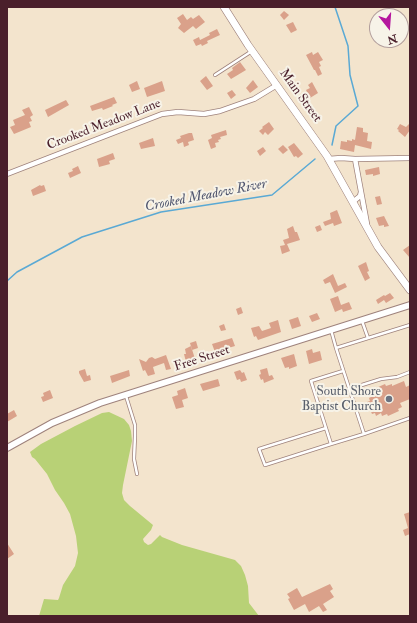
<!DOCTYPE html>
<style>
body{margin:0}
#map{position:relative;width:417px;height:623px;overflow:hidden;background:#f3e4cd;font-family:"IM FELL Double Pica",serif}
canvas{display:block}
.frame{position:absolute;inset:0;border:8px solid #4a1f2b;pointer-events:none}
.north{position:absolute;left:369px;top:8px;width:40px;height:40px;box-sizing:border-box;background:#f7f3e8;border:1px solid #b29e9c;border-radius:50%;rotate:163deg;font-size:11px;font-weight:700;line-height:16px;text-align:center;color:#4a1f2b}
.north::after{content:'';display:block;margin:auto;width:14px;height:18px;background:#b5179e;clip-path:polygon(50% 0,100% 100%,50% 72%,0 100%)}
</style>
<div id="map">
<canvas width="417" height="623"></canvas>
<div class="frame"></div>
<div class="north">N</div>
</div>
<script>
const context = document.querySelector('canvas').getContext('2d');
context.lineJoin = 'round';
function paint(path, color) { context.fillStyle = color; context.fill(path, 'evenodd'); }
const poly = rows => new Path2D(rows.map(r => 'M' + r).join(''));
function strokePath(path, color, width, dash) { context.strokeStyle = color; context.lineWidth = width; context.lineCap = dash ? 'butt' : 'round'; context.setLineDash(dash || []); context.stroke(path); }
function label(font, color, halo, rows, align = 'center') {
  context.font = font + ' "IM FELL Double Pica",serif'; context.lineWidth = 4; context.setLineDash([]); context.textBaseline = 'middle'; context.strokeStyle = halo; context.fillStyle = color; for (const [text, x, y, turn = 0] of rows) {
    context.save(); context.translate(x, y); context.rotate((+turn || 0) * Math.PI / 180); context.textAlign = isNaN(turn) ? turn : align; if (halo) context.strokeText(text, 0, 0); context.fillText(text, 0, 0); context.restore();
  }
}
const green = poly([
 [109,412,124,419,129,425,131,431,132,441,123,485,122,493,124,500,130,506,153,525,151,530,143,539,144,542,148,545,151,544,160,535,162,537,182,545,235,560,241,566,245,575,248,586,249,603,259,616,39,616,44,599,58,600,59,598,63,585,75,566,78,553,76,536,70,514,64,503,55,490,47,474,35,459,32,457,30,452,41,444,75,426,102,413]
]);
const stream = poly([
 [332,145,336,126,358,106,350,75,348,46,335,7],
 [7,281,17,272,82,237,161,212,272,195,315,159]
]);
const building = poly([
 [284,11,289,15,284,20,280,15],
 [183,14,187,20,191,17,193,19,199,15,205,22,196,29,193,26,184,33,178,28,181,24,177,18],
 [293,22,297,30,291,33,286,25],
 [217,29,220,35,207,41,208,43,202,46,201,44,196,46,193,40,199,37,200,40,210,35,209,33],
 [312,52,313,55,318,52,323,60,319,62,321,66,319,67,322,74,318,76,315,70,314,70,306,55],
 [240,62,246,70,231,79,227,74,233,70,232,68],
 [206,76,213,86,207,90,200,81],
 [253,80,258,87,250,93,246,88],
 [137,81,140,89,132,92,129,85],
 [162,81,165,91,147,97,144,88],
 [312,82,318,93,310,98,306,90,310,88,308,85],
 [232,90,236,95,231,99,227,93],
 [114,97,117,103,112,105,113,106,103,110,102,108,92,111,90,106],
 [66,100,69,105,48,117,45,110],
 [29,107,33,115,30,117,32,121,29,122,31,127,14,134,10,127,15,125,13,120,25,115,22,110],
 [269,122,274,129,268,135,265,132,263,135,259,131,263,128,262,127],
 [410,123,410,130,405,137,398,131,399,130,397,129,400,124,406,127],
 [357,127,363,128,363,132,368,133,367,141,372,142,371,149,355,145,354,152,340,149,341,141,347,142,347,140,352,141,352,139,355,140],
 [226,130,227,135,220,137,221,139,218,140,219,142,215,143,216,147,211,149,208,140,212,138,211,135],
 [189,133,192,133,194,140,188,142,189,145,184,147,183,142,178,144,176,140,181,138,180,136],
 [153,138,155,146,141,149,139,143],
 [294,143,303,154,298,158,296,156,294,157,288,147],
 [283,145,288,150,283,154,278,149],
 [263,147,266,151,260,156,257,151],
 [113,153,115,159,109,161,110,164,99,167,97,159],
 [78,166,81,173,70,178,68,173,73,171,72,169],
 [379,167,380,174,373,176,373,174,366,175,365,170],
 [40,185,41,186,44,185,46,191,33,196,31,190],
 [380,196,382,204,377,205,375,197],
 [337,210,342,223,334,226,333,223,325,226,323,222,331,219,330,213],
 [384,216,389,226,384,227,384,225,379,226,376,218],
 [320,225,322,230,317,232,315,227],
 [293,226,295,232,297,232,300,240,287,244,290,251,282,254,280,246,285,245,283,240,289,238,287,229],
 [410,245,410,258,403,250],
 [366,262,369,271,367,272,370,278,365,281,358,266],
 [333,274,338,286,345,283,347,287,335,293,330,282,325,284,323,280],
 [390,293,394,298,386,303,384,300,378,304,376,300,384,295,385,296],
 [338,296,341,305,349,302,352,309,343,312,342,309,335,312,330,299],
 [241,307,243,313,238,315,236,309],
 [317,313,320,319,312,322,309,316],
 [298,317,301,326,292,329,289,320],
 [278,320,281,332,258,340,256,336,254,337,251,328,259,326,262,331,271,328,269,323],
 [224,324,226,330,221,331,219,326],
 [232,338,235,346,215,352,212,344],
 [196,341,198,348,192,350,190,343],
 [191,346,195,359,186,362,184,354,186,354,185,349],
 [312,349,313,353,320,351,322,360,309,364,306,351],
 [294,354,297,366,289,369,289,367,285,368,281,358],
 [166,355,171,369,166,370,164,363,153,367,155,374,148,376,145,370,143,371,139,359,146,362,149,358,152,357,155,359],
 [267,368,269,376,272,375,274,379,264,383,263,379,261,380,259,375,261,374,260,370],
 [85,369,87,376,90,375,91,380,84,382,79,373,79,371],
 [129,370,130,376,112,383,110,376],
 [240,370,242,373,244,372,247,380,241,382,240,379,237,380,234,372],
 [218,379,220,386,203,391,200,384],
 [404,381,406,387,410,385,410,399,400,403,402,407,398,409,399,411,388,416,387,414,382,416,381,413,376,416,375,413,372,414,367,402,370,401,369,398,373,396,371,393,377,390,376,388,385,384,386,386,392,384,392,386],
 [185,388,188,398,182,400,184,407,176,409,172,397,178,395,177,391],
 [50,390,53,398,43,402,41,397,44,396,43,393],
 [14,410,17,416,7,422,7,414],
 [410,512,410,534,405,536,403,530,408,528,404,514],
 [7,543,14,554,7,559],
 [330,584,333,589,330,591,334,597,323,604,327,610,323,612,319,606,309,612,305,604,294,610,288,599,290,598,287,594,297,588,302,597]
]);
const service = poly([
 [215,75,252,51],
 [362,321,368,338],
 [410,325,336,348,364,434,410,418],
 [331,330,336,348],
 [343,371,311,381,331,444,364,434],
 [349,389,381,379,397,377,410,372],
 [126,396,135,425,135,436,134,459,137,474],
 [326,428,259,449,265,465,331,444]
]);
const minor = poly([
 [329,159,341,158,355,159,410,158],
 [355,159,367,224],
 [7,174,162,114,178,112,204,114,220,111,254,99,277,85],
 [354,201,360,196,361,192]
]);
const tertiary = poly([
 [7,448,52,423,100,403,410,305]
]);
const secondary = poly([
 [224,7,248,45,327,156,378,247,410,290]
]);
const markers = [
 [389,399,4,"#6b7280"]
];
const streetNames = [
 ["Main Street",300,96,54],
 ["Crooked Meadow Lane",104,125,-21],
 ["Free Street",202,359,-18]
];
const worshipNames = [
 ["South Shore",381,392],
 ["Baptist Church",381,407]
];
const waterNames = [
 ["Crooked Meadow River",206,196,-11]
];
paint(green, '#b8d176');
strokePath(stream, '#5aa9d4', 1.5);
paint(building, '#daa18a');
strokePath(service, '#9e827c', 4);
strokePath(minor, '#9e827c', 6);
strokePath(tertiary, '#9e827c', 8);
strokePath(secondary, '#9e827c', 8);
strokePath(service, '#fff', 2.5);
strokePath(minor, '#fff', 4.5);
strokePath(tertiary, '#fff', 6);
strokePath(secondary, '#fff', 7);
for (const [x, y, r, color] of markers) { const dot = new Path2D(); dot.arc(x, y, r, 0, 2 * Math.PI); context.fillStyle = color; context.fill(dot); strokePath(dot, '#f7f3e8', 1.5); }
label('13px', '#4a1f2b', '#f7f3e8', streetNames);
label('13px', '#5b616d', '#f7f3e8', worshipNames, 'right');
label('italic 14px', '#50566f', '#f7f3e8', waterNames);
</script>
